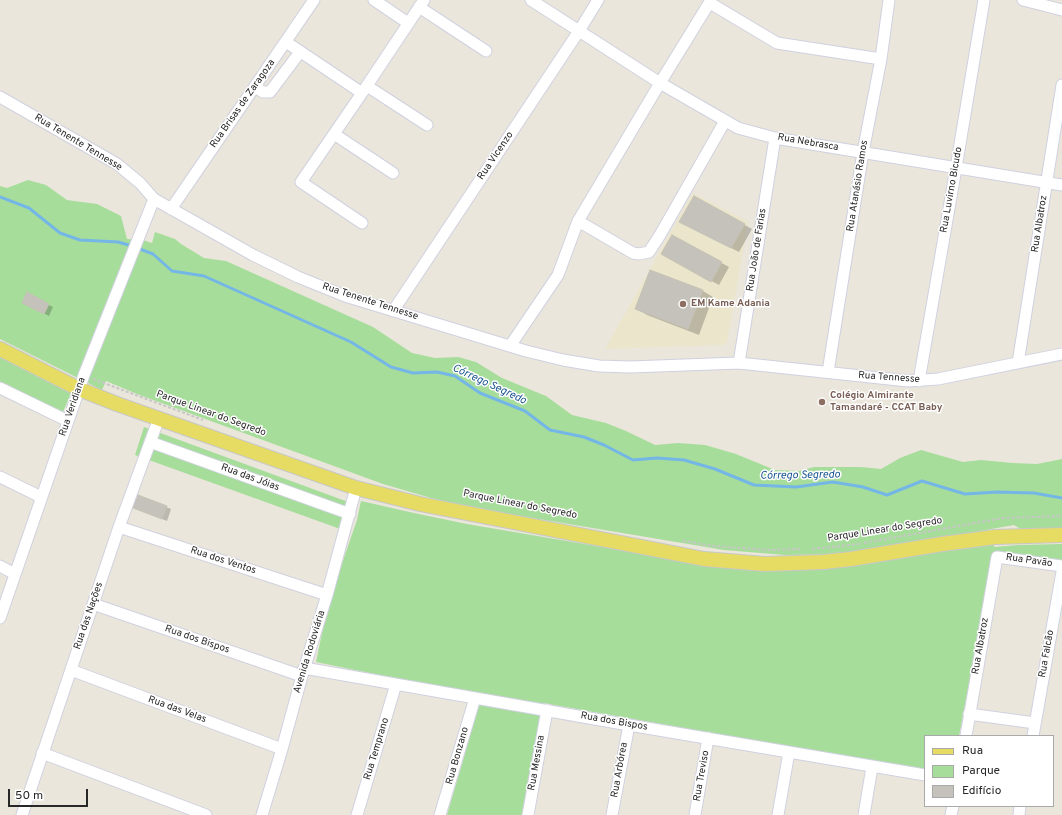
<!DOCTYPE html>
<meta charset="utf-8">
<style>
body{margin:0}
#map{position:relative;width:1062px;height:815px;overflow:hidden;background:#eae6db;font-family:Overpass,sans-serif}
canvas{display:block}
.legend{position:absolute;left:924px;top:735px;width:130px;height:72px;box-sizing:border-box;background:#fff;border:1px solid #a9a9a9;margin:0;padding:5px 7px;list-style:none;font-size:12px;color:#282828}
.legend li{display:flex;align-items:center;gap:8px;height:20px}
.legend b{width:20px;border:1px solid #a9a9a9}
.scale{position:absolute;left:8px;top:789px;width:80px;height:18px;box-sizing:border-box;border:2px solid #282828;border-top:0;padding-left:5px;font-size:12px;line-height:14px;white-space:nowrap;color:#282828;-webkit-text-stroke:3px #fff;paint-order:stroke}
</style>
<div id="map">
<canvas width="1062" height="815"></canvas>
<ul class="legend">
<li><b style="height:5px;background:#e6dc64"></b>Rua</li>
<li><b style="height:11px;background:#a7dd9b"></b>Parque</li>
<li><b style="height:11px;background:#c5c2bb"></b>Edifício</li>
</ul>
<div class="scale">50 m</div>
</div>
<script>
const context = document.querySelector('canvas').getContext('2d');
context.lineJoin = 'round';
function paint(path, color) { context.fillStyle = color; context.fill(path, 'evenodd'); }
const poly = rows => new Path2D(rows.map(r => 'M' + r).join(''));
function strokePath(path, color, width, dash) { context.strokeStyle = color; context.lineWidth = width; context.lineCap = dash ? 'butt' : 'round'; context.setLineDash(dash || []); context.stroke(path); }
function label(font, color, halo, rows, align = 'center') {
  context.font = font + ' Overpass,sans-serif'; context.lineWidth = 3; context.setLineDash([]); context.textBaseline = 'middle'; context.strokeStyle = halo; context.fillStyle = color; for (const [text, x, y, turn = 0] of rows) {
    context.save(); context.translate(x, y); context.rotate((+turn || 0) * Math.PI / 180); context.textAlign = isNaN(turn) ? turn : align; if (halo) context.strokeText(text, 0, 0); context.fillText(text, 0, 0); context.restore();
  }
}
const education = poly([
 [693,193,748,222,727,343,722,345,605,349]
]);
const green = poly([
 [28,180,46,185,67,200,97,204,121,216,127,239,143,240,152,243,155,232,175,239,181,244,204,258,226,261,373,327,412,353,435,358,458,357,476,362,502,378,546,396,572,415,606,423,626,431,655,445,678,443,705,445,736,454,775,470,799,471,814,467,861,467,881,469,900,458,921,450,963,462,981,460,1013,463,1037,464,1062,459,1062,535,1032,536,1014,525,874,550,845,554,785,555,724,550,479,509,431,498,383,484,137,394,106,381,102,390,0,339,0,186,7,188],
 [0,356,71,393,63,412,0,382],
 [144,427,351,503,343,530,135,455],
 [361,501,414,513,467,524,702,564,735,569,994,542,994,547,1018,545,1062,544,1062,560,994,554,959,736,925,736,925,771,543,703,523,815,447,815,482,695,399,679,316,662,328,604,357,520]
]);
const shadow = poly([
 [694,197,752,229,739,252,688,226],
 [672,236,729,267,719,285,662,254],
 [650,271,703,291,713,297,699,335,647,315,636,308],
 [28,305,49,305,53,307,49,316],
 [166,507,171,509,167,521,135,508]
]);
const stream = poly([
 [0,197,29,208,60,233,80,240,118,242,132,246],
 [137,248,153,254,172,271,204,276,351,342,391,367,413,373,437,372,455,376,480,393,525,411,550,430,584,437,604,445,633,460,657,458,684,460,715,469,754,485,796,487,833,482,863,487,887,495,922,481,965,494,997,492,1034,493,1062,498]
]);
const building = poly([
 [694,196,745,224,731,248,679,222,694,196],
 [672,235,722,262,711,282,661,254,672,235],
 [650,270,703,290,688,329,635,309,650,270],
 [27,292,49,304,44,314,22,303,27,292],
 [138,495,167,506,162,519,133,508,138,495]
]);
const path = poly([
 [93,379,203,420],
 [683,541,714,546,768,550,800,549],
 [864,543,1003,518,1062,516],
 [812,549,860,544]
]);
const minor = poly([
 [374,0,408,23],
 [531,0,660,83,738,128,775,138,1062,185],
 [1023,0,1062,10],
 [710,3,777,43,881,59],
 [419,7,486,51],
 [286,42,362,93,301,182,362,223],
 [367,86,427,125],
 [255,87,263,92,270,92,300,52],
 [362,93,424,0],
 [0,97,117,164,140,183,154,199,253,255,298,277,345,296,526,351,563,360,599,366,630,367,739,363,908,381,938,379,1062,354],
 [334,134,393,173],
 [171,209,314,0],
 [578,221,633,253,639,254,649,252,660,235,725,121],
 [393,311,579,31,598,0],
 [510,346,558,275,578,221,660,83,711,0],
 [739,363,775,138],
 [1018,363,1062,85],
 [828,372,863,152,881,59,889,0],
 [919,381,956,168,984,0],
 [0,388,68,421],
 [150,442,350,514],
 [0,477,41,497],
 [119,527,327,595],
 [0,566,15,574],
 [93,604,302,676],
 [0,618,84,375,154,199],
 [304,668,629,725,925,775],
 [71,670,282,749],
 [969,714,1035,723],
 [966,736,997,557,1062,566],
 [1033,736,1062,572],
 [42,753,206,815],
 [22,815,119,527,159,418],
 [262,815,282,749,302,676,327,595,356,488],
 [357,815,396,684],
 [440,815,475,698],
 [528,815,547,710],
 [612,815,629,725],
 [695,815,708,738],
 [778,815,789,752],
 [864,815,872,767],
 [951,815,953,806],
 [1019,815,1020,806]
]);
const major = poly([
 [0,349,79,389,117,404,356,488,420,504,704,559,765,564,823,562,851,559,942,544,995,537,1062,535]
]);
const markers = [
 [683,304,4,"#8d6e63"],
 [822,402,4,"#8d6e63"]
];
const streetNames = [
 ["Rua Brisas de Zaragoza",243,104,-55],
 ["Rua Tenente Tennesse",78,143,31],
 ["Rua Nebrasca",808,143,10],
 ["Rua Vicenzo",496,156,-56],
 ["Rua Atanásio Ramos",858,186,-81],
 ["Rua Luvirno Bicudo",952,190,-80],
 ["Rua Albatroz",1040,224,-81],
 ["Rua João de Farias",757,250,-81],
 ["Rua Tenente Tennesse",370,302,18],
 ["Rua Tennesse",889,378,4],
 ["Rua Veridiana",73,407,-71],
 ["Parque Linear do Segredo",211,414,20],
 ["Rua das Jóias",250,478,20],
 ["Parque Linear do Segredo",520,505,11],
 ["Parque Linear do Segredo",885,530,-9],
 ["Rua dos Ventos",223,561,18],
 ["Rua Pavão",1029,561,8],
 ["Rua das Nações",89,616,-71],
 ["Rua dos Bispos",197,640,19],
 ["Rua Albatroz",981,646,-80],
 ["Avenida Rodoviária",310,652,-73],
 ["Rua Falcão",1047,654,-80],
 ["Rua das Velas",177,710,20],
 ["Rua dos Bispos",614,722,10],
 ["Rua Temprano",377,749,-73],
 ["Rua Bonzano",458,756,-74],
 ["Rua Messina",537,763,-80],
 ["Rua Arbórea",620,770,-80],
 ["Rua Treviso",702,776,-80]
];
const educationNames = [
 ["EM Kame Adania",691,304],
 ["Colégio Almirante",830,396],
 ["Tamandaré - CCAT Baby",830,408]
];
const waterNames = [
 ["Córrego Segredo",489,385,25],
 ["Córrego Segredo",800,476,-1]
];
paint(education, '#ebe5cb');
paint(green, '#a7dd9b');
paint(shadow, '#0003');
strokePath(stream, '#74b6e6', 3);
paint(building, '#c5c2bb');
strokePath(building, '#c5c2b5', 1);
strokePath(minor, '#d0d1e0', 13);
strokePath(major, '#c7c7c7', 16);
strokePath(path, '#c7c7c7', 2, [3, 2]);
strokePath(minor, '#fff', 11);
strokePath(major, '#e6dc64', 14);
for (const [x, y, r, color] of markers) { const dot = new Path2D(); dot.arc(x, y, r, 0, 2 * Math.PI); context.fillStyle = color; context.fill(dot); strokePath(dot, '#fff', 1.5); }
label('10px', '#282828', '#fff', streetNames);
label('bold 10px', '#785e54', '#fff', educationNames, 'left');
label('italic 11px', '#16538f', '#fff', waterNames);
</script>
